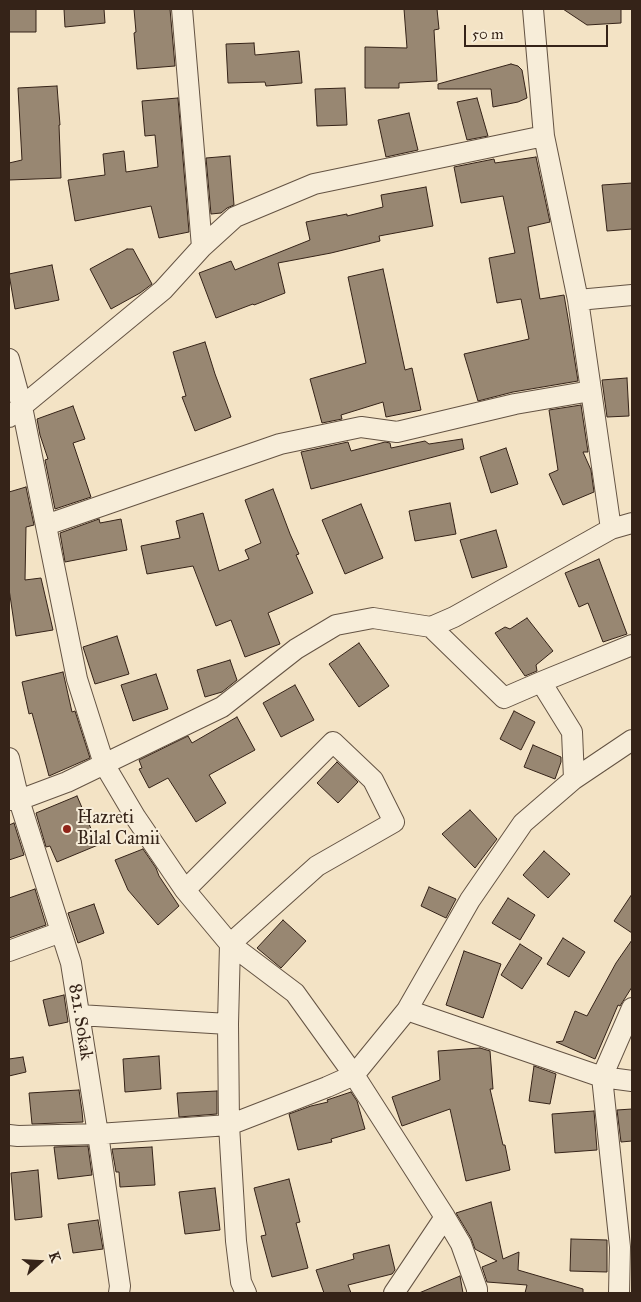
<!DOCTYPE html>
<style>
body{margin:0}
#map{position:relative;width:641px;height:1302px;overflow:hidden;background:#f3e3c5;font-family:"IM FELL Great Primer",serif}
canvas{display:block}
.frame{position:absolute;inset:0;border:10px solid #352318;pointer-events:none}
.north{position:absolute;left:15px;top:1237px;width:50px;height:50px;-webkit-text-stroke:4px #f7edd9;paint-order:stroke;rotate:71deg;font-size:14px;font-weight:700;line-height:20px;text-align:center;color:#352318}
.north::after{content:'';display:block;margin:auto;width:18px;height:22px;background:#352318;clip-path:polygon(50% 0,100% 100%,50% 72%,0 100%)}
.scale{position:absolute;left:464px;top:25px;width:144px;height:22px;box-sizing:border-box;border:2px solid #352318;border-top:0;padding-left:6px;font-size:15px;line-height:18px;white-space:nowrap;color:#352318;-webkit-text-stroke:4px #f7edd9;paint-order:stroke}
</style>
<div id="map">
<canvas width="641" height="1302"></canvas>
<div class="frame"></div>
<div class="north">K</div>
<div class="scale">50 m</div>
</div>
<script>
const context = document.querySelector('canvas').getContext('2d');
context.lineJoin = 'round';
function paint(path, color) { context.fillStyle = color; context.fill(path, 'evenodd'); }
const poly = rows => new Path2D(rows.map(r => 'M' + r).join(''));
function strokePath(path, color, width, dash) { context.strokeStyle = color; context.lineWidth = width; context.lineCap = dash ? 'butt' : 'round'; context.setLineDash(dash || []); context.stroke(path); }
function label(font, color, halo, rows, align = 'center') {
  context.font = font + ' "IM FELL Great Primer",serif'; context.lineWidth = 4; context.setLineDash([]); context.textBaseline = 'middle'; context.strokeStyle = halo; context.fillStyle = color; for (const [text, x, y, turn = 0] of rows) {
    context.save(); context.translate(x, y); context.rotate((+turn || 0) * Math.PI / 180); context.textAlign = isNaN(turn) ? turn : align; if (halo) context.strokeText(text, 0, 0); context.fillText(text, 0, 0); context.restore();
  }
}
const building = poly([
 [9,9,36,9,36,32,9,32,9,9],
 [64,9,104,9,105,23,65,27,64,9],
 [134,9,170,9,175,66,137,69,134,33,136,32,134,9],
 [404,9,437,9,439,29,434,30,437,81,399,83,399,88,365,88,365,47,407,48,404,9],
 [563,9,621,9,621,23,587,25,563,9],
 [254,43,255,55,299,51,302,83,266,86,265,82,228,83,226,44,254,43],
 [511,64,518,66,522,70,527,98,518,102,493,107,491,89,438,89,438,84,511,64],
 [57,86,60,125,59,125,61,178,9,180,9,163,22,160,18,88,57,86],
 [345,88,347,125,317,126,315,89,345,88],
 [178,98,189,232,159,238,151,206,75,221,68,180,105,175,103,154,124,151,126,172,158,167,155,135,145,136,142,101,178,98],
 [477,98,488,136,467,140,457,102,477,98],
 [409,113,418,150,386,157,378,120,409,113],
 [230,156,234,205,227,208,221,213,211,214,206,158,230,156],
 [536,157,550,222,528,227,540,299,564,295,569,324,578,381,513,392,478,401,464,354,529,339,521,299,497,303,489,258,515,253,503,196,461,203,454,167,494,159,495,163,536,157],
 [632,183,632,229,607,231,602,185,632,183],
 [426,187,433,226,379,236,380,241,331,253,278,263,285,293,254,305,253,304,216,318,199,273,231,261,235,270,310,240,306,222,347,214,347,216,383,207,381,195,426,187],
 [127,249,133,249,152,284,140,293,111,309,90,269,127,249],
 [52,265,59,300,15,309,9,274,52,265],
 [383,269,405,370,412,368,421,410,386,417,383,402,341,415,342,419,322,423,310,379,366,363,348,277,383,269],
 [205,342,215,374,231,417,195,431,182,397,186,396,173,352,205,342],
 [627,378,629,416,607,417,602,380,627,378],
 [581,405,588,452,583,452,591,470,594,492,563,505,549,474,558,470,549,410,581,405],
 [73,406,85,439,73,443,91,497,55,509,45,460,48,459,40,435,37,419,73,406],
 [462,439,464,449,311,489,301,452,348,442,351,451,385,442,390,443,391,448,425,441,429,444,462,439],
 [506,448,518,484,491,493,480,457,506,448],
 [26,487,34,525,26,527,25,580,41,578,53,630,16,636,9,589,9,492,26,487],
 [273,489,290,534,299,554,296,555,313,593,268,613,280,644,245,657,231,620,216,626,193,566,147,574,141,546,180,538,176,521,203,513,219,571,249,559,245,550,261,543,245,500,273,489],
 [450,503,456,534,415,541,409,511,450,503],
 [361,504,383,558,345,574,322,520,361,504],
 [99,519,100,523,121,519,127,550,65,562,60,533,99,519],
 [496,530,507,567,472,578,460,540,496,530],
 [599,559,627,634,603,642,588,603,579,607,565,573,599,559],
 [527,618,553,651,536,665,537,671,525,676,495,633,505,627,510,629,527,618],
 [117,636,129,674,95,684,83,647,117,636],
 [359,643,389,686,359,707,329,664,359,643],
 [230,660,237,680,222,692,205,697,197,670,230,660],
 [63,672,72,712,75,711,90,758,49,776,32,713,29,714,22,682,63,672],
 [156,674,168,709,133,721,121,685,156,674],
 [295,685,314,720,281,737,263,703,295,685],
 [514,711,535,722,521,750,500,739,514,711],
 [237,717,255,750,209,775,226,803,196,822,168,778,149,788,139,769,142,768,139,760,188,736,192,743,237,717],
 [533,745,561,757,561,762,555,779,524,767,533,745],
 [337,762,358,782,338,803,317,783,337,762],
 [77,796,98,845,57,862,50,846,46,847,36,813,77,796],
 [470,810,497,839,475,868,442,834,470,810],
 [14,823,24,855,9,860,9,825,14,823],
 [143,849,156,868,159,876,179,906,158,925,128,890,115,860,143,849],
 [544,851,570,874,548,898,523,875,544,851],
 [429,887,456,899,446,918,421,906,429,887],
 [35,889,46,925,9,938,9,898,35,889],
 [632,894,632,933,614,921,632,894],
 [508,898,535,915,520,940,492,923,508,898],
 [94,904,104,933,78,943,68,913,94,904],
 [283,920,306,941,281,968,257,948,283,920],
 [563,938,585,952,569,977,547,964,563,938],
 [632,940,632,987,620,1006,618,1005,595,1059,556,1042,563,1041,575,1011,587,1016,616,963,632,940],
 [520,944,542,958,522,989,501,975,520,944],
 [464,951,501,964,483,1018,446,1005,464,951],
 [64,995,68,1022,49,1026,43,1000,64,995],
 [480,1048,490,1051,493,1089,490,1089,503,1145,505,1145,510,1170,466,1181,450,1109,402,1126,392,1097,440,1080,438,1051,480,1048],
 [159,1056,161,1089,125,1092,123,1059,159,1056],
 [23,1057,26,1072,9,1076,9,1059,23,1057],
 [534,1066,556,1074,550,1104,529,1101,534,1066],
 [79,1090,82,1111,83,1122,32,1124,29,1093,79,1090],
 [217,1091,217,1114,179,1117,177,1093,217,1091],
 [351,1092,357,1101,365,1129,331,1139,332,1142,298,1150,289,1114,311,1106,328,1102,327,1100,351,1092],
 [632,1109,632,1141,621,1142,617,1110,632,1109],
 [594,1111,597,1150,555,1153,552,1114,594,1111],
 [88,1146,92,1175,58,1179,54,1147,88,1146],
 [152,1147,155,1185,120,1187,119,1172,116,1172,112,1149,152,1147],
 [38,1170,42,1217,15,1220,11,1173,38,1170],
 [289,1179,300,1222,296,1223,308,1268,272,1277,261,1236,266,1235,254,1188,289,1179],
 [215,1188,220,1230,185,1234,179,1192,215,1188],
 [491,1202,503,1259,519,1252,518,1270,583,1289,583,1293,525,1293,527,1285,487,1282,482,1267,497,1261,475,1249,471,1238,456,1213,491,1202],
 [98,1220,103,1249,73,1253,68,1224,98,1220],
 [571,1239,607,1240,607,1272,570,1271,571,1239],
 [389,1245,395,1270,392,1274,348,1285,351,1293,324,1293,316,1270,354,1259,353,1254,389,1245],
 [460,1276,463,1293,419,1293,460,1276]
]);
const minor = poly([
 [182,9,202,247],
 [533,9,544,136,578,300,611,529],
 [578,300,632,295],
 [9,359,22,407,77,679,104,764,136,818,185,890,230,944,295,993,354,1075,445,1217,461,1244,477,1289,477,1293],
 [9,417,163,290,202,247,235,217,314,184,544,136],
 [46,525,280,444,361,427,397,432,515,404,591,391],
 [431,627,504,698,541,682,632,645],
 [9,758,19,800,71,963,98,1134,120,1286,119,1293],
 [574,779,632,740],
 [9,800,19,800,67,782,222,707,296,649,336,625,373,618,431,627,454,617,611,529,632,523],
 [185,890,333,742,373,780,394,822,317,866,230,944,228,1024,229,1125,236,1241,241,1282,246,1293],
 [9,951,61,932],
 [407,1010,602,1077,632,1081],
 [79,1015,228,1024],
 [9,1135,18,1136,98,1134,229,1125,327,1087,354,1075,407,1010,470,900,523,823,574,779,572,732,541,682],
 [394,1293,445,1217],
 [619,1293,620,1247,602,1077,632,1008]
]);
const markers = [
 [67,829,5,"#8f2418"]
];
const poiNames = [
 ["Hazreti",77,819],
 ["Bilal Camii",77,840]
];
const streetNames = [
 ["821. Sokak",80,1022,81]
];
paint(building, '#988772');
strokePath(building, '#352318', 1);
strokePath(minor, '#645343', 22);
strokePath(minor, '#f7edd9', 20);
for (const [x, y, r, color] of markers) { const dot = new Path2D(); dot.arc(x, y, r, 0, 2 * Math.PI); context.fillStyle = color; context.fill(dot); strokePath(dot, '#f7edd9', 2); }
label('18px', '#352318', '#f7edd9', poiNames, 'left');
label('18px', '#352318', '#f7edd9', streetNames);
</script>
